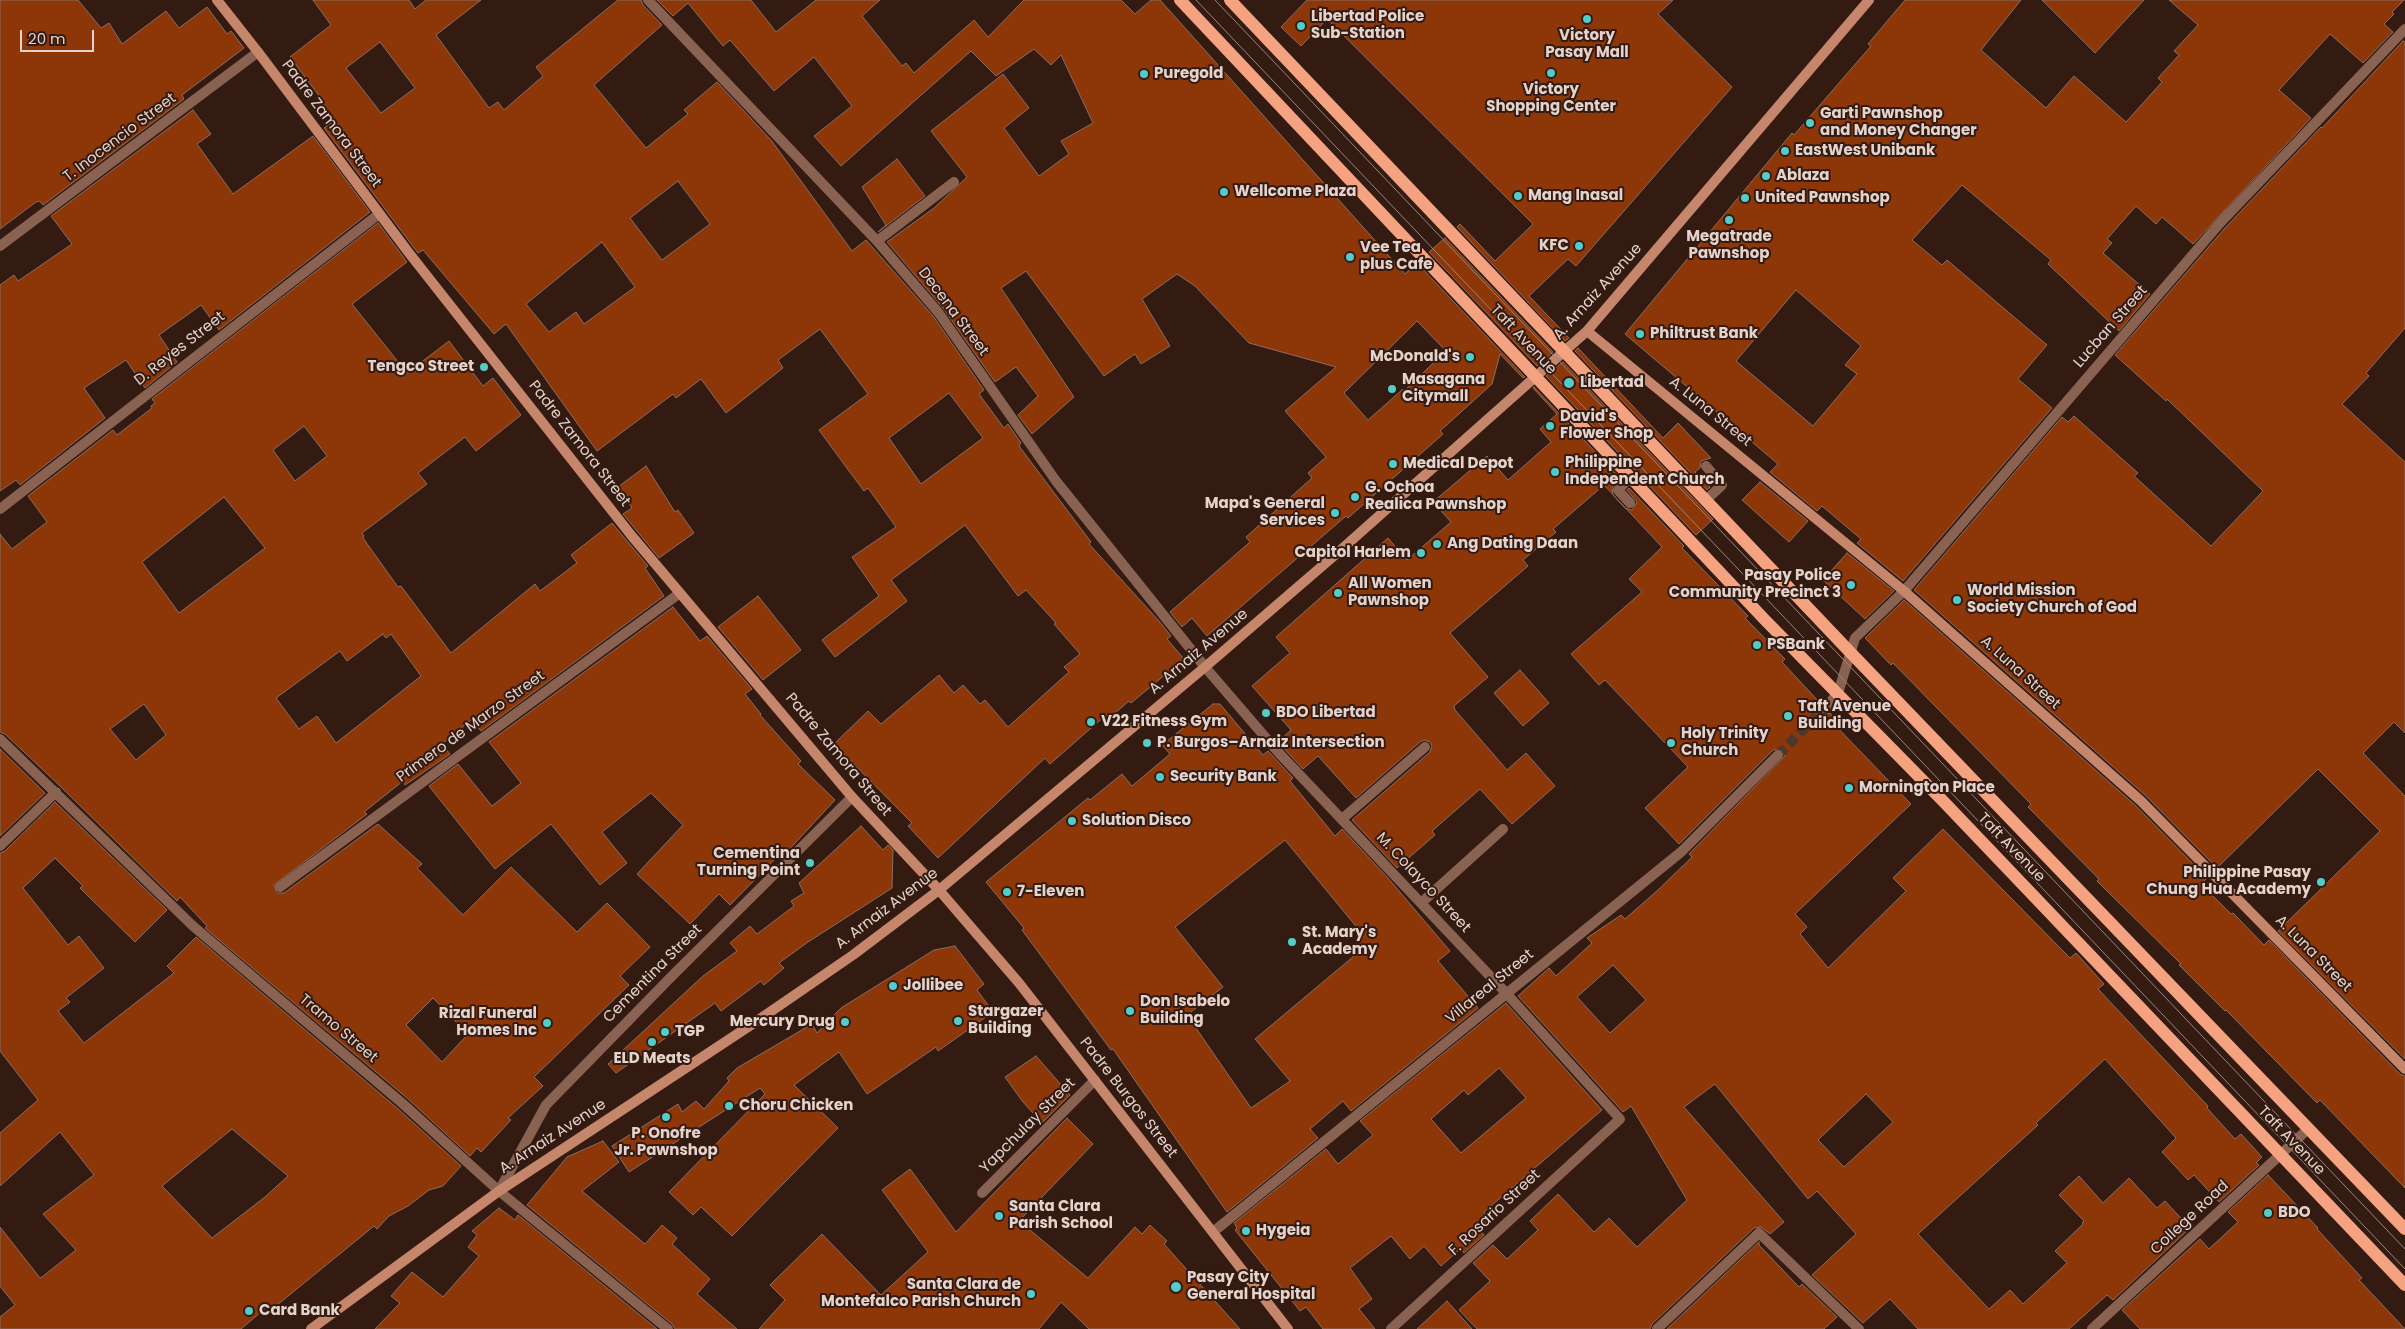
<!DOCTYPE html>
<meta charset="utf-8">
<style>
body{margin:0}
#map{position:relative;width:2405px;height:1329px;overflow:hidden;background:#331b11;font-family:Poppins,sans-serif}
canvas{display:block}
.scale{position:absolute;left:20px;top:30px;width:74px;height:22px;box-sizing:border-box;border:2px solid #e4d3cc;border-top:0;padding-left:6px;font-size:15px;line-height:18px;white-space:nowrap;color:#e4d3cc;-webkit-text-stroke:4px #331b11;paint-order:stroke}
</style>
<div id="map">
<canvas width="2405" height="1329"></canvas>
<div class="scale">20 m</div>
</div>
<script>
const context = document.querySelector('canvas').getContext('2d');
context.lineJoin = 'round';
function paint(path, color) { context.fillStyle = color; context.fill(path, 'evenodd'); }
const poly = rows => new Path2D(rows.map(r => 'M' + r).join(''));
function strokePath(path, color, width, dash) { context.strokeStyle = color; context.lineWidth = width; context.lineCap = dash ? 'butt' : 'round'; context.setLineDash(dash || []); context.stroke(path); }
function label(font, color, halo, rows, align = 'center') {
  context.font = font + ' Poppins,sans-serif'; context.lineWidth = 4; context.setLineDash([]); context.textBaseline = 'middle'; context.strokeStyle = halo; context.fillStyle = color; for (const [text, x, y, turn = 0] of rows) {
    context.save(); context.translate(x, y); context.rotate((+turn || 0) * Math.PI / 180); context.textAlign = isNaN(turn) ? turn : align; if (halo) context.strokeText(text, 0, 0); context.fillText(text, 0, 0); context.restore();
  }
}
const building = poly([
 [0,0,78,0,101,28,109,23,122,44,166,11,179,28,207,7,227,34,231,31,244,48,182,95,184,99,43,205,40,201,36,202,0,229,0,0],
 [313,0,409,0,415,9,426,0,481,0,436,35,489,108,498,102,504,110,543,76,536,67,597,17,618,0,641,0,643,5,662,25,594,85,646,148,688,114,684,110,717,82,771,140,852,251,866,240,933,316,984,390,979,394,1004,428,1008,424,1021,443,1019,446,1091,542,1089,544,1159,621,1171,636,1167,639,1184,659,1131,703,1129,701,1108,719,1106,715,1050,764,1045,758,938,858,908,826,912,823,834,744,868,711,881,724,939,675,954,693,963,685,980,704,985,700,1008,727,1069,672,1064,667,1080,654,1054,624,1056,623,1026,590,1018,596,965,525,891,580,907,601,835,657,822,640,879,596,852,557,896,527,868,488,864,491,849,471,819,430,868,394,820,329,778,360,783,368,726,413,701,379,676,398,673,394,597,451,506,324,494,334,423,250,418,253,324,128,334,121,317,99,320,97,290,57,331,25,313,0],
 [380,42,415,88,381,113,346,68,380,42],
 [678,181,710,224,662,260,630,218,678,181],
 [602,242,635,287,584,324,576,312,549,332,526,304,602,242],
 [949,393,983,438,921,484,889,438,949,393],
 [657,0,751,0,776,32,816,0,880,0,862,16,902,66,906,63,914,73,974,20,988,37,1024,0,1121,0,1135,14,1151,0,1160,0,1405,274,1417,263,1525,377,1523,378,1500,354,1492,384,1440,431,1443,434,1348,518,1346,516,1207,636,1192,618,1182,627,1170,612,1250,542,1246,537,1312,478,1308,473,1326,457,1285,411,1336,367,1249,343,1195,286,1177,274,1142,299,1170,346,1141,364,1135,354,1104,376,1026,271,1001,288,1074,397,1032,434,1018,415,1038,396,1016,367,995,382,943,308,887,242,934,208,967,177,931,131,1003,74,1029,108,1004,128,1039,176,1069,154,1061,141,1093,123,1061,55,1051,65,1034,49,996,76,971,51,841,166,814,136,852,106,814,57,774,91,730,40,723,46,688,3,673,16,657,0],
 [1417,321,1446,351,1404,391,1403,389,1368,420,1344,393,1417,321],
 [1307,0,1673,0,1658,14,1732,87,1576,266,1568,259,1529,296,1569,338,1565,341,1457,227,1460,224,1495,261,1533,224,1327,19,1301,46,1281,27,1307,0],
 [1905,0,2021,0,1981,50,2046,108,2074,76,2126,122,2162,82,2158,78,2179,55,2174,51,2198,25,2169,0,2404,0,2392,12,2394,14,2384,24,2393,32,2363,63,2330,34,2279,90,2311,118,2193,244,2162,217,2156,224,2136,206,2107,239,2112,243,2103,253,2150,294,2119,331,2048,264,2051,260,1962,185,1912,240,1942,265,1947,260,2047,345,2018,379,2052,408,1903,581,1857,543,1861,539,1822,506,1817,511,1770,472,1778,464,1625,334,1792,133,1794,135,1871,46,1868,44,1905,0],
 [1796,290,1861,346,1845,365,1857,374,1813,426,1736,361,1796,290],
 [2042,0,2144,0,2095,53,2042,0],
 [2403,41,2405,42,2405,328,2366,373,2369,376,2342,404,2405,462,2405,733,2394,722,2363,753,2405,796,2405,1059,2278,931,2380,831,2318,769,2217,868,2146,796,1914,590,2062,417,2068,422,2074,416,2138,473,2134,476,2211,546,2263,491,2167,399,2166,401,2115,355,2225,228,2321,127,2322,128,2403,41],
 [193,110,211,134,197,144,233,194,313,136,370,212,219,330,201,305,159,335,177,362,145,388,126,360,84,388,105,418,20,485,16,480,0,491,0,285,14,275,18,281,72,244,51,216,193,110],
 [897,159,925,196,878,232,886,225,862,187,897,159],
 [378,223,407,262,352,304,407,373,449,341,483,386,493,378,521,415,476,451,465,437,418,473,427,484,362,533,364,536,363,538,398,587,401,586,451,653,535,584,540,591,577,563,571,555,612,523,648,566,645,568,664,596,481,731,471,720,442,744,450,754,405,785,403,781,364,812,367,814,274,885,277,893,284,893,378,824,422,864,417,868,463,915,511,867,577,932,607,903,650,947,620,976,629,985,534,1077,543,1086,508,1118,511,1120,481,1152,477,1148,470,1156,407,1098,205,928,207,926,180,897,177,901,61,787,5,734,0,732,0,534,12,549,47,522,28,496,113,430,117,435,152,408,151,406,155,403,152,399,378,223],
 [304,426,327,456,295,481,273,450,304,426],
 [224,497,265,548,179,613,142,562,224,497],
 [383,634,386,638,391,634,421,676,336,743,317,716,299,729,276,698,340,651,347,661,383,634],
 [144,704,166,735,136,760,110,729,144,704],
 [433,998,468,1034,442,1062,406,1025,433,998],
 [1445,238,1553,352,1537,366,1429,252,1445,238],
 [1578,348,1663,438,1678,423,1711,458,1701,461,1700,468,1695,472,1710,487,1707,490,1575,351,1578,348],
 [1563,362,1713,519,1696,535,1546,376,1563,362],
 [1534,387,1620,478,1612,488,1613,495,1625,508,1632,510,1637,502,1627,490,1629,488,1684,546,1682,548,1748,616,1745,618,1785,659,1782,662,1820,703,1818,707,1820,713,1824,715,1830,713,1835,719,1832,722,1911,804,1795,914,1807,927,1800,934,1828,968,1906,891,1893,878,1943,829,2070,958,2076,953,2104,984,2098,989,2208,1106,2207,1108,2235,1139,2241,1134,2262,1157,2256,1163,2259,1165,2219,1202,2194,1175,2188,1180,2162,1152,2176,1138,2105,1059,2036,1123,2038,1125,1918,1234,1989,1309,2010,1290,2023,1304,2067,1263,2055,1251,2083,1224,2082,1223,2084,1221,2059,1195,2079,1176,2103,1203,2129,1178,2157,1208,2165,1201,2190,1228,2113,1300,2107,1295,2069,1329,1918,1329,1890,1299,1863,1323,1812,1275,1856,1234,1817,1191,1808,1199,1715,1084,1684,1107,1784,1222,1770,1234,1761,1227,1754,1228,1652,1324,1650,1329,1477,1329,1459,1310,1490,1281,1473,1263,1493,1245,1507,1259,1538,1230,1530,1221,1558,1194,1594,1232,1609,1218,1637,1247,1687,1200,1631,1106,1623,1112,1518,996,1549,968,1556,976,1592,943,1587,938,1621,915,1625,919,1658,890,1692,857,1689,854,1785,756,1780,749,1773,750,1679,844,1645,808,1688,767,1605,680,1599,685,1571,654,1642,592,1629,579,1662,547,1604,485,1553,529,1556,532,1523,560,1528,566,1450,633,1488,677,1454,706,1455,710,1507,770,1526,753,1555,786,1512,824,1480,789,1432,831,1435,835,1397,868,1352,820,1430,752,1432,746,1430,742,1424,740,1420,742,1356,798,1318,756,1303,769,1278,742,1291,730,1252,686,1290,653,1276,637,1388,538,1407,560,1451,522,1433,502,1487,456,1508,480,1551,442,1540,429,1557,414,1533,388,1534,387],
 [1613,965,1646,1000,1610,1033,1577,997,1613,965],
 [1866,1094,1893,1122,1844,1167,1818,1140,1866,1094],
 [646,466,675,512,678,510,694,533,659,558,623,514,632,508,618,487,646,466],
 [1760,482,1808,521,1789,542,1742,500,1760,482],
 [1847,553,1894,591,1865,619,1823,580,1847,553],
 [758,596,801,650,763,680,718,627,758,596],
 [1904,600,2136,806,2207,878,2201,884,2231,914,2233,913,2264,945,2269,940,2400,1074,2405,1076,2405,1188,2320,1100,2317,1103,2226,1010,2225,1011,2179,965,2181,964,2097,881,2099,879,2028,807,2031,804,1893,663,1891,665,1865,638,1904,600],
 [673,607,700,641,707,636,752,689,745,694,761,714,760,715,801,761,798,764,835,800,785,854,783,851,730,905,719,894,690,924,637,874,683,825,651,793,602,832,627,863,600,885,551,824,495,869,429,786,458,764,492,806,521,783,489,742,673,607],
 [1520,670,1549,703,1523,726,1494,693,1520,670],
 [1213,704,1220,704,1263,755,1268,751,1293,778,1290,781,1335,836,1342,829,1388,878,1450,951,1438,961,1478,1008,1351,1111,1343,1101,1310,1129,1318,1138,1227,1212,1113,1049,1111,1050,1022,930,1024,928,986,882,1088,798,1090,800,1122,774,1132,786,1170,754,1162,745,1213,704],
 [1285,840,1364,936,1349,949,1354,956,1255,1039,1290,1081,1251,1108,1187,1015,1223,987,1175,927,1285,840],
 [0,749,45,793,0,836,0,749],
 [55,802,167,910,135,942,80,888,83,886,55,858,23,888,68,945,79,936,104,968,66,998,70,1002,58,1011,84,1043,174,973,167,966,196,937,397,1108,461,1166,443,1186,429,1190,408,1206,389,1216,377,1229,374,1226,271,1310,268,1306,241,1329,0,1329,0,1317,15,1305,0,1286,0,1227,40,1278,42,1277,76,1250,43,1214,94,1175,60,1132,0,1186,0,1133,38,1100,0,1051,0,853,5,851,55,802],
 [232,1129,288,1176,265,1197,212,1238,162,1186,232,1129],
 [861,826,883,850,888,845,893,850,892,888,808,942,779,963,784,968,764,985,761,981,721,1011,715,1003,616,1073,608,1064,703,976,737,951,730,943,750,926,757,934,794,906,791,901,804,893,799,883,861,826],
 [955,946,984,984,977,990,993,1012,938,1051,936,1047,867,1094,839,1052,794,1085,838,1128,732,1236,701,1207,693,1215,669,1192,765,1094,760,1088,629,1172,612,1146,678,1104,682,1112,696,1101,704,1109,729,1081,727,1078,737,1068,812,1024,817,1033,841,1008,934,950,955,946],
 [1506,1003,1602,1110,1484,1212,1492,1221,1481,1231,1484,1235,1464,1253,1460,1249,1441,1266,1424,1246,1410,1259,1391,1236,1350,1268,1372,1299,1359,1309,1375,1329,1323,1329,1306,1307,1300,1311,1235,1230,1237,1228,1234,1223,1326,1149,1338,1164,1373,1135,1360,1121,1506,1003],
 [1499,1068,1526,1098,1461,1153,1431,1119,1464,1090,1468,1095,1499,1068],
 [1036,1056,1070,1095,1042,1123,1023,1102,1005,1077,1036,1056],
 [1067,1118,1093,1144,1019,1221,1088,1278,1135,1227,1142,1234,1150,1225,1167,1241,1164,1244,1240,1329,1089,1329,1061,1302,1039,1329,759,1329,785,1300,770,1285,822,1234,881,1295,928,1252,882,1190,910,1169,956,1232,1067,1118],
 [603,1141,619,1162,582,1191,645,1244,662,1225,677,1238,672,1244,710,1279,697,1294,737,1329,675,1329,672,1324,527,1205,567,1157,603,1141],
 [2268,1175,2318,1228,2317,1229,2362,1278,2359,1280,2405,1329,2140,1329,2122,1310,2200,1239,2209,1249,2238,1222,2228,1212,2268,1175],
 [499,1208,515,1220,518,1215,657,1329,375,1329,400,1303,391,1296,412,1272,443,1297,479,1256,468,1247,477,1235,472,1231,499,1208],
 [1759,1242,1759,1245,1799,1287,1802,1284,1837,1317,1824,1329,1667,1329,1759,1242],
 [1447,1301,1472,1329,1417,1329,1447,1301]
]);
const streetTunnel = poly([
 [1778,755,1825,708]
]);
const street = poly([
 [648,0,877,241,938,312,1056,481,1205,667,1278,752,1506,993,1620,1119,1391,1329],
 [877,241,954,182],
 [0,246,258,52],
 [1630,477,1618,490,1630,503],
 [1705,501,1722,485,1706,466],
 [0,509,379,214],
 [1825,708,1838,693,1855,638,1904,591,2220,223,2405,29],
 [0,739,193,926,402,1103,499,1191,668,1329],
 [1342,819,1425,747],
 [0,846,56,792],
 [280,887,680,593],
 [1421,903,1503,829],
 [499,1191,546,1105,672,976,852,797],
 [982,1193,1095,1080],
 [1213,1232,1681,852,1778,755],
 [1657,1329,1759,1233,1859,1329],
 [2092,1329,2308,1129]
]);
const secondary = poly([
 [217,0,258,52,409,253,631,535,852,797,939,890,1019,983,1288,1329],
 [1587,331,1904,591,2141,801,2405,1069],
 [311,1329,499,1191,754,1023,853,955,939,890,1205,667,1335,555,1587,331,1869,0]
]);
const primary = poly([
 [1180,0,1766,621,1944,802,2405,1285],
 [1230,0,1850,652,2405,1229]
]);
const tram = poly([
 [1196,0,2405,1269],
 [1215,0,2405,1249]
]);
const markers = [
 [1587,19,5,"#53cdca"],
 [1301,26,5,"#53cdca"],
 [1551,73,5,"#53cdca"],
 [1144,74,5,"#53cdca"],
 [1810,123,5,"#53cdca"],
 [1785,151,5,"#53cdca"],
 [1766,176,5,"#53cdca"],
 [1224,192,5,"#53cdca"],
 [1518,196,5,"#53cdca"],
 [1745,198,5,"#53cdca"],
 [1729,220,5,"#53cdca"],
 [1579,246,5,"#53cdca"],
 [1350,257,5,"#53cdca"],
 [1640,334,5,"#53cdca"],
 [1470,357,5,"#53cdca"],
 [484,367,5,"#53cdca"],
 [1569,383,6,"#53cdca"],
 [1392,389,5,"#53cdca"],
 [1550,426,5,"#53cdca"],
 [1393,464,5,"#53cdca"],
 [1555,472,5,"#53cdca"],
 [1355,497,5,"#53cdca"],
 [1335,513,5,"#53cdca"],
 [1437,544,5,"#53cdca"],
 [1421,553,5,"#53cdca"],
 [1851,585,5,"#53cdca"],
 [1338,593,5,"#53cdca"],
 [1957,600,5,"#53cdca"],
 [1757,645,5,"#53cdca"],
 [1266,713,5,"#53cdca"],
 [1788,716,5,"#53cdca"],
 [1091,722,5,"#53cdca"],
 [1147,743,5,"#53cdca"],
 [1671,743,5,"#53cdca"],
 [1160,777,5,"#53cdca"],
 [1849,788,5,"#53cdca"],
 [1072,821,5,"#53cdca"],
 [810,863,5,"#53cdca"],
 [2321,882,5,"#53cdca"],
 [1007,892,5,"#53cdca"],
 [1292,942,5,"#53cdca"],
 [893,986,5,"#53cdca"],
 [1130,1011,5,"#53cdca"],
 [958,1021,5,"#53cdca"],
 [845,1022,5,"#53cdca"],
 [547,1023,5,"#53cdca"],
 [665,1032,5,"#53cdca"],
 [652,1042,5,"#53cdca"],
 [729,1106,5,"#53cdca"],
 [666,1117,5,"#53cdca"],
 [2268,1213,5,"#53cdca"],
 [999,1216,5,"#53cdca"],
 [1246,1231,5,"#53cdca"],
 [1176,1287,6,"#53cdca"],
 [1031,1294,5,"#53cdca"],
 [249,1311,5,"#53cdca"]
];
const poiNames = [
 ["Libertad Police",1311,17],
 ["Sub-Station",1311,34],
 ["Victory",1587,36,"center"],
 ["Pasay Mall",1587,53,"center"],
 ["Puregold",1154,74],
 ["Victory",1551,90,"center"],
 ["Shopping Center",1551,107,"center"],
 ["Garti Pawnshop",1820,114],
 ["and Money Changer",1820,131],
 ["EastWest Unibank",1795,151],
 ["Ablaza",1776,176],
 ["Wellcome Plaza",1234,192],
 ["Mang Inasal",1528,196],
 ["United Pawnshop",1755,198],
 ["Megatrade",1729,237,"center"],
 ["Pawnshop",1729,254,"center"],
 ["KFC",1569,246,"right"],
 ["Vee Tea",1360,248],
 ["plus Cafe",1360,265],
 ["Philtrust Bank",1650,334],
 ["McDonald's",1460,357,"right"],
 ["Tengco Street",474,367,"right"],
 ["Masagana",1402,380],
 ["Citymall",1402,397],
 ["Libertad",1580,383],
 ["David's",1560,417],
 ["Flower Shop",1560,434],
 ["Philippine",1565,463],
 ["Independent Church",1565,480],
 ["Medical Depot",1403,464],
 ["G. Ochoa",1365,488],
 ["Realica Pawnshop",1365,505],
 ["Mapa's General",1325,504,"right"],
 ["Services",1325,521,"right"],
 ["Ang Dating Daan",1447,544],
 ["Capitol Harlem",1411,553,"right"],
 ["Pasay Police",1841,576,"right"],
 ["Community Precinct 3",1841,593,"right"],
 ["All Women",1348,584],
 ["Pawnshop",1348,601],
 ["World Mission",1967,591],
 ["Society Church of God",1967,608],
 ["PSBank",1767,645],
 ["Taft Avenue",1798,707],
 ["Building",1798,724],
 ["BDO Libertad",1276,713],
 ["V22 Fitness Gym",1101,722],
 ["Holy Trinity",1681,734],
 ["Church",1681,751],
 ["P. Burgos–Arnaiz Intersection",1157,743],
 ["Security Bank",1170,777],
 ["Mornington Place",1859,788],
 ["Solution Disco",1082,821],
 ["Cementina",800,854,"right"],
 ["Turning Point",800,871,"right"],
 ["Philippine Pasay",2311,873,"right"],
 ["Chung Hua Academy",2311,890,"right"],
 ["7-Eleven",1017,892],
 ["St. Mary's",1302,933],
 ["Academy",1302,950],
 ["Jollibee",903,986],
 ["Don Isabelo",1140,1002],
 ["Building",1140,1019],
 ["Stargazer",968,1012],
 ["Building",968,1029],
 ["Rizal Funeral",537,1014,"right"],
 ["Homes Inc",537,1031,"right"],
 ["Mercury Drug",835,1022,"right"],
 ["TGP",675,1032],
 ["ELD Meats",652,1059,"center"],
 ["Choru Chicken",739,1106],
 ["P. Onofre",666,1134,"center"],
 ["Jr. Pawnshop",666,1151,"center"],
 ["Santa Clara",1009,1207],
 ["Parish School",1009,1224],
 ["BDO",2278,1213],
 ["Hygeia",1256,1231],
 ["Pasay City",1187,1278],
 ["General Hospital",1187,1295],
 ["Santa Clara de",1021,1285,"right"],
 ["Montefalco Parish Church",1021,1302,"right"],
 ["Card Bank",259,1311]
];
const streetNames = [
 ["Padre Zamora Street",331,124,53],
 ["T. Inocencio Street",120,138,-37],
 ["A. Arnaiz Avenue",1598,292,-48],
 ["Decena Street",953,312,53],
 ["Lucban Street",2111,327,-49],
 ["Taft Avenue",1523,340,47],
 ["D. Reyes Street",180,349,-38],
 ["A. Luna Street",1710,412,39],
 ["Padre Zamora Street",579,444,52],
 ["A. Arnaiz Avenue",1199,652,-40],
 ["A. Luna Street",2020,673,42],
 ["Primero de Marzo Street",471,727,-36],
 ["Padre Zamora Street",838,755,50],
 ["Taft Avenue",2011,848,46],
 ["M. Colayco Street",1423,883,47],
 ["A. Arnaiz Avenue",887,909,-37],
 ["A. Luna Street",2313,954,45],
 ["Cementina Street",653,974,-45],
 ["Villareal Street",1490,987,-39],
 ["Tramo Street",338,1029,40],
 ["Padre Burgos Street",1128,1098,52],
 ["Yapchulay Street",1028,1126,-45],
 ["A. Arnaiz Avenue",553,1137,-33],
 ["Taft Avenue",2291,1141,46],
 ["F. Rosario Street",1495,1213,-43],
 ["College Road",2190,1218,-43]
];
paint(building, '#8d3607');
strokePath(building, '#8b6e62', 1);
strokePath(streetTunnel, '#4e372d', 10, [10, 5]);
strokePath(street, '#8a6252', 10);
strokePath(secondary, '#c6866c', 10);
strokePath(primary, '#f5a280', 12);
strokePath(tram, '#99857d', 1);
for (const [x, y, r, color] of markers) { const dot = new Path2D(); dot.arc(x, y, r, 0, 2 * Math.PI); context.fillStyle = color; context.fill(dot); strokePath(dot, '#331b11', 2); }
label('bold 15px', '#e4d3cc', '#331b11', poiNames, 'left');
label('15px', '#e4d3cc', '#331b11', streetNames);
</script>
